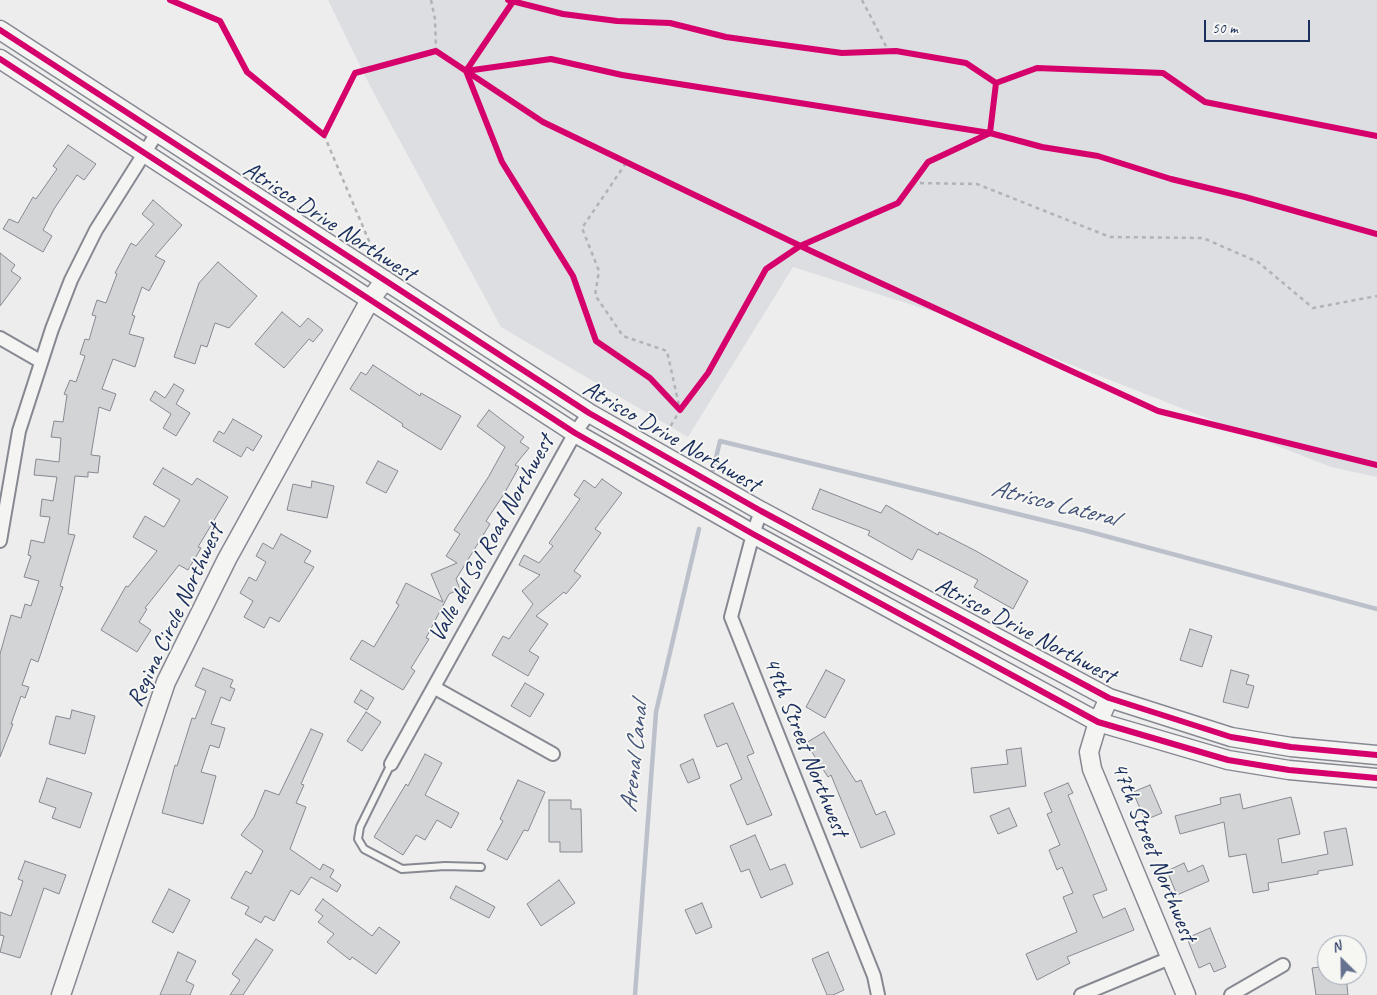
<!DOCTYPE html>
<style>
body{margin:0}
#map{position:relative;width:1377px;height:995px;overflow:hidden;background:#ededed;font-family:Caveat,sans-serif}
canvas{display:block}
.north{position:absolute;left:1317px;top:935px;width:50px;height:50px;box-sizing:border-box;background:#f6f6f2;border:1px solid #9ea6b7;border-radius:50%;rotate:337deg;font-size:14px;font-weight:700;line-height:20px;text-align:center;color:#1b2f5e}
.north::after{content:'';display:block;margin:auto;width:18px;height:22px;background:#647290;clip-path:polygon(50% 0,100% 100%,50% 72%,0 100%)}
.scale{position:absolute;left:1204px;top:20px;width:106px;height:22px;box-sizing:border-box;border:2px solid #1b2f5e;border-top:0;padding-left:6px;font-size:15px;line-height:18px;white-space:nowrap;color:#1b2f5e;-webkit-text-stroke:4px #f6f6f2;paint-order:stroke}
</style>
<div id="map">
<canvas width="1377" height="995"></canvas>
<div class="north">N</div>
<div class="scale">50 m</div>
</div>
<script>
const context = document.querySelector('canvas').getContext('2d');
context.lineJoin = 'round';
function paint(path, color) { context.fillStyle = color; context.fill(path, 'evenodd'); }
const poly = rows => new Path2D(rows.map(r => 'M' + r).join(''));
function strokePath(path, color, width, dash) { context.strokeStyle = color; context.lineWidth = width; context.lineCap = dash ? 'butt' : 'round'; context.setLineDash(dash || []); context.stroke(path); }
function label(font, color, halo, rows, align = 'center') {
  context.font = font + ' Caveat,sans-serif'; context.lineWidth = 4; context.setLineDash([]); context.textBaseline = 'middle'; context.strokeStyle = halo; context.fillStyle = color; for (const [text, x, y, turn = 0] of rows) {
    context.save(); context.translate(x, y); context.rotate((+turn || 0) * Math.PI / 180); context.textAlign = isNaN(turn) ? turn : align; if (halo) context.strokeText(text, 0, 0); context.fillText(text, 0, 0); context.restore();
  }
}
const green = poly([
 [328,0,1377,0,1377,477,1331,467,950,317,793,267,688,437,501,327,370,86]
]);
const stream = poly([
 [713,470,720,441,1083,530,1377,609],
 [635,995,656,712,699,529]
]);
const building = poly([
 [68,145,96,164,84,180,77,175,54,209,43,230,52,236,43,252,3,229,9,219,18,223,33,197,36,199,57,169,53,166,68,145],
 [153,200,182,225,155,256,165,261,149,291,142,287,132,315,135,316,129,334,144,338,135,367,113,359,102,389,116,394,110,411,99,407,91,455,100,456,98,473,88,472,88,477,75,476,68,534,75,535,60,586,63,587,38,662,31,659,22,685,29,687,25,698,21,696,11,724,13,724,0,757,0,654,11,615,21,618,25,604,31,606,39,581,24,577,31,556,28,555,31,540,44,543,50,517,40,516,42,499,53,501,57,477,34,475,36,459,59,462,61,438,51,437,54,421,63,422,67,395,64,394,70,380,76,382,85,356,80,354,85,339,89,340,96,316,92,315,97,300,106,303,117,274,115,273,131,243,136,246,154,224,142,214,153,200],
 [0,253,15,265,11,271,21,278,0,306,0,253],
 [218,262,257,296,229,328,215,323,207,347,201,345,195,364,174,357,199,283,218,262],
 [282,312,300,327,308,318,323,330,313,342,309,339,284,368,255,344,282,312],
 [373,365,420,396,421,393,461,416,441,450,402,426,403,424,350,389,361,372,366,375,373,365],
 [174,384,184,390,176,404,190,413,176,436,163,428,171,414,150,400,155,391,165,398,174,384],
 [489,410,524,437,520,442,529,448,515,465,519,467,504,494,486,521,490,524,456,579,460,589,449,594,426,638,429,639,411,668,415,671,403,690,350,659,362,640,374,647,399,605,396,603,406,583,443,602,431,574,457,563,446,556,460,534,454,530,489,476,505,447,477,426,489,410],
 [233,419,262,436,253,451,247,447,241,457,213,441,219,431,224,434,233,419],
 [378,461,398,471,386,493,366,483,378,461],
 [163,468,192,485,197,478,228,497,198,547,201,548,188,570,179,565,145,608,147,609,139,622,151,630,137,652,101,630,126,586,128,587,157,551,133,537,145,516,164,527,180,500,153,484,163,468],
 [602,479,622,493,595,529,601,533,574,571,581,576,566,594,564,592,536,616,548,624,529,651,539,657,528,676,492,655,503,636,509,639,533,604,522,591,540,575,519,565,524,555,539,563,553,546,549,543,580,499,574,495,584,480,595,488,602,479],
 [312,481,334,486,327,518,287,510,293,484,311,488,312,481],
 [820,489,881,513,886,505,938,535,939,532,976,551,1028,581,1013,609,974,587,978,580,918,549,912,560,868,535,870,531,812,509,820,489],
 [281,534,311,551,304,562,314,567,279,622,270,617,264,628,244,617,253,601,240,593,249,577,256,581,266,562,256,556,263,543,273,549,281,534],
 [1190,629,1212,636,1202,667,1180,660,1190,629],
 [203,668,233,680,230,687,235,689,230,701,221,697,211,724,225,728,219,748,210,745,201,772,216,776,203,824,162,813,175,765,177,766,192,718,195,719,206,691,195,686,203,668],
 [826,670,845,680,825,718,806,707,826,670],
 [1231,670,1249,675,1246,684,1254,686,1248,708,1223,702,1231,670],
 [525,683,544,694,530,717,511,706,525,683],
 [361,690,374,698,367,710,354,702,361,690],
 [733,703,754,753,747,756,772,815,747,825,730,785,742,779,727,743,717,747,704,715,733,703],
 [72,710,95,716,85,754,49,744,56,716,70,719,72,710],
 [366,712,381,722,362,751,347,741,366,712],
 [311,729,323,734,301,784,304,785,296,803,306,807,290,849,320,870,323,864,334,870,330,877,341,885,337,892,311,877,299,895,291,890,274,921,265,916,261,923,245,914,249,907,231,898,246,871,251,874,263,851,241,835,254,817,265,790,279,795,311,729],
 [824,732,856,782,861,780,876,815,885,811,895,834,861,848,831,775,828,777,806,743,824,732],
 [1021,748,1026,786,974,793,971,768,1008,764,1006,750,1021,748],
 [425,754,442,763,425,795,459,813,451,828,437,820,425,840,416,835,403,855,374,837,406,784,408,786,425,754],
 [693,759,700,778,688,783,680,765,693,759],
 [47,778,92,793,80,828,52,818,56,808,39,802,47,778],
 [518,780,545,792,528,831,524,830,507,860,487,850,503,821,500,819,518,780],
 [1068,783,1073,793,1068,795,1107,890,1093,895,1103,918,1125,908,1134,930,1067,957,1070,963,1037,980,1026,954,1077,932,1063,897,1073,893,1062,867,1057,870,1049,850,1060,845,1047,814,1052,812,1044,793,1068,783],
 [1150,785,1162,813,1145,820,1133,792,1150,785],
 [1240,794,1243,809,1291,797,1300,834,1278,839,1282,863,1328,854,1324,832,1346,828,1353,865,1318,871,1318,874,1268,883,1269,890,1253,893,1246,854,1229,857,1224,822,1180,834,1175,816,1221,804,1220,798,1240,794],
 [549,800,571,800,571,809,581,809,582,852,560,852,560,842,549,842,549,800],
 [1009,808,1017,826,998,834,990,816,1009,808],
 [755,835,770,870,785,864,793,884,761,898,749,869,741,872,730,846,755,835],
 [25,861,66,875,59,894,44,888,20,958,0,952,4,936,0,935,0,912,11,916,23,881,18,879,25,861],
 [1184,863,1188,872,1203,865,1209,881,1177,895,1167,871,1184,863],
 [559,880,575,903,541,926,527,904,559,880],
 [456,886,495,907,489,918,450,898,456,886],
 [169,889,190,900,173,933,152,922,169,889],
 [323,899,372,936,379,927,400,942,376,974,352,957,350,960,327,942,334,934,318,922,323,916,315,910,323,899],
 [702,903,712,927,696,934,685,910,702,903],
 [1210,928,1226,967,1214,972,1210,963,1199,968,1187,938,1210,928],
 [256,939,273,950,243,995,230,995,240,980,232,974,256,939],
 [178,952,196,961,186,981,194,985,190,995,160,995,178,952],
 [828,952,844,990,833,995,827,995,812,959,828,952],
 [1327,966,1327,975,1346,975,1348,995,1316,995,1312,968,1327,966]
]);
const path = poly([
 [170,0,220,21,247,72,324,135,355,73,436,51,543,122,811,251,1158,411,1377,465],
 [431,0,435,19,436,51],
 [862,0,889,52],
 [466,71,514,0],
 [468,71,551,59,622,75,990,133,1042,147,1098,156,1171,179,1245,197,1377,234],
 [467,72,502,162,573,276,596,341,650,378,680,410,708,373,766,269,800,246,898,203,928,162,990,133,996,83,966,63,896,51,842,53,776,44,726,37,670,23,617,21,563,14,508,0],
 [996,83,1037,68,1163,73,1205,102,1377,136],
 [324,135,375,255],
 [626,163,582,228,599,271,595,295,623,336,667,351,680,410,663,439],
 [912,183,977,184,1110,237,1203,238,1258,262,1313,308,1377,296]
]);
const lane = poly([
 [391,764,360,827,358,839,364,849,402,869,445,866,481,867]
]);
const street = poly([
 [0,338,40,361],
 [761,511,753,534,731,617,874,976,878,995],
 [0,541,19,431,52,329,71,280,96,230,157,133],
 [435,688,553,754],
 [391,764,575,433,589,413],
 [1081,995,1170,958],
 [1231,995,1283,965]
]);
const secondary = poly([
 [0,30,589,413,761,511,1109,698,1231,737,1291,747,1377,755],
 [0,59,575,433,753,534,1098,722,1228,760,1289,770,1377,778],
 [1109,698,1098,722,1089,752,1092,769,1186,995],
 [61,995,166,682,227,559,370,300,385,280]
]);
const cycleway = poly([
 [170,0,220,21,247,72,324,135,355,73,436,51,543,122,811,251,1158,411,1377,465],
 [0,30,589,413,761,511,1109,698,1231,737,1291,747,1377,755],
 [0,59,575,433,753,534,1098,722,1228,760,1289,770,1377,778],
 [466,71,502,162,573,276,596,341,650,378,680,410,708,373,766,269,800,246,898,203,928,162,990,133,996,83,966,63,896,51,842,53,776,44,726,37,670,23,617,21,563,14,508,0],
 [466,71,551,59,622,75,990,133,1042,147,1098,156,1171,179,1245,197,1377,234],
 [466,71,514,0],
 [996,83,1037,68,1163,73,1205,102,1377,136]
]);
const streetNames = [
 ["Atrisco Drive Northwest",329,222,33],
 ["Atrisco Drive Northwest",671,437,30],
 ["Valle del Sol Road Northwest",492,539,-61],
 ["Regina Circle Northwest",176,616,-65],
 ["Atrisco Drive Northwest",1025,631,28],
 ["49th Street Northwest",805,747,68],
 ["47th Street Northwest",1153,852,68]
];
const waterNames = [
 ["Atrisco Lateral",1054,504,14],
 ["Arenal Canal",635,758,-84]
];
paint(green, '#dcdee1');
strokePath(stream, '#bbc0cb', 4.5);
paint(building, '#d3d4d6');
strokePath(building, '#868992', 1);
strokePath(lane, '#868992', 10);
strokePath(street, '#868992', 16);
strokePath(secondary, '#868992', 21);
strokePath(path, '#b1b3b8', 2.5, [4, 4]);
strokePath(lane, '#f4f4f2', 6);
strokePath(street, '#f4f4f2', 12);
strokePath(secondary, '#f4f4f2', 18);
strokePath(cycleway, '#d6006c', 6);
label('24px', '#1b2f5e', '#f6f6f2', streetNames);
label('italic 25px', '#44547a', '#f6f6f2', waterNames);
</script>
